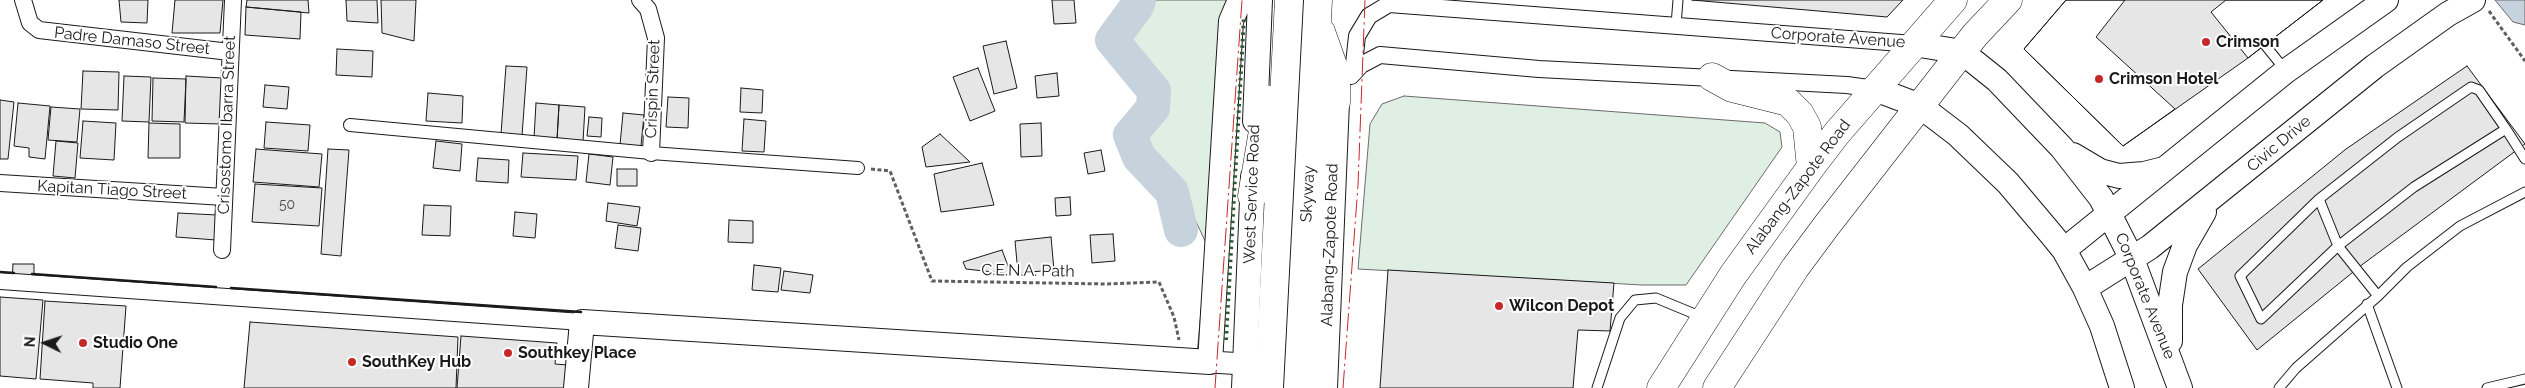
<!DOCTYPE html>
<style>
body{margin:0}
#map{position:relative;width:2525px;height:388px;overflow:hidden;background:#fff;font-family:Raleway,sans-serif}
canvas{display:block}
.north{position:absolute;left:20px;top:318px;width:50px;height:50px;-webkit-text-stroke:4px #fff;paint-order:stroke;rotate:274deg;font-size:14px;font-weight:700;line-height:20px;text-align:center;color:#1a1a1a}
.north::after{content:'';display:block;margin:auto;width:18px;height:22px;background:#1a1a1a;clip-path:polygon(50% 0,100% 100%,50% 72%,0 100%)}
</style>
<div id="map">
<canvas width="2525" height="388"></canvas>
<div class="north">N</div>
</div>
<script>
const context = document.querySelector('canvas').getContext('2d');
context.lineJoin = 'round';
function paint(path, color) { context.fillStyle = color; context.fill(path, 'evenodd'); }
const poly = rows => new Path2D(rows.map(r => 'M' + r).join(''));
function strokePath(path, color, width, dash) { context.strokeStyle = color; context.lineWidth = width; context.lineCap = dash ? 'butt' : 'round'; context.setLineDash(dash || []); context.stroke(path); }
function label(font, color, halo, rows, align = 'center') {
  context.font = font + ' Raleway,sans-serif'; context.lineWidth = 4; context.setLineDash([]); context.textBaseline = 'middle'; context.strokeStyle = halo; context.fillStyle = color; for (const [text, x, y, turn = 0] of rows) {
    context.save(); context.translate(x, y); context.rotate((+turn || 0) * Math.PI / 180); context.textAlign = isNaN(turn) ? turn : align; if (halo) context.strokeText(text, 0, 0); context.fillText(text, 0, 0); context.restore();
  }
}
const green = poly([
 [1147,0,1235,0,1213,334,1197,355,1207,245,1182,192,1136,143,1159,106,1160,83,1117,39,1146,6,1147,0],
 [1404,96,1765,123,1780,132,1782,147,1686,285,1642,285,1358,269,1370,124,1382,104,1404,96]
]);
const water = poly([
 [2495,0,2525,0,2525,25,2513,22,2495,0]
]);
const river = poly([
 [1139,0,1137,6,1112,40,1154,91,1153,108,1130,135,1139,157,1172,192,1181,230]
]);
const building = poly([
 [119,0,148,0,147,23,121,22,119,0],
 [175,0,223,0,220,33,172,33,175,0],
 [247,0,308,0,309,13,246,7,247,0],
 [346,0,377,0,378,23,347,21,346,0],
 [381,0,416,0,414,41,382,33,381,0],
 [1052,0,1074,0,1076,23,1054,24,1052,0],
 [1692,0,1903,0,1887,17,1692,0],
 [2066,0,2125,0,2096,37,2175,109,2123,146,2024,49,2066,0],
 [2066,0,2323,0,2248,58,2123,146,2024,49,2066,0],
 [2226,0,2323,0,2248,58,2211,12,2226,0],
 [246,7,301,12,300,39,245,35,246,7],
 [1006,41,1017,88,994,94,983,46,1006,41],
 [337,49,373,51,372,77,336,75,337,49],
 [506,66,527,67,522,136,501,134,506,66],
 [2467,66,2525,144,2363,264,2257,350,2198,269,2346,149,2467,66],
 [978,68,995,111,970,121,953,77,978,68],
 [83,71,119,72,118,110,81,109,83,71],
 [1057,73,1059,96,1037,98,1035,76,1057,73],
 [124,76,151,77,149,122,122,121,124,76],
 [186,76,222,78,220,124,185,123,186,76],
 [153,78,186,79,184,122,152,121,153,78],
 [265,85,289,87,287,109,263,107,265,85],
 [741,88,763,90,762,113,740,112,741,88],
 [428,93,463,96,462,123,426,121,428,93],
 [668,97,689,98,688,128,666,127,668,97],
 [0,100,14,102,8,159,0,159,0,100],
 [18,103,50,106,45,159,29,157,29,148,14,146,18,103],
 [536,103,559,105,557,140,534,138,536,103],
 [559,105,585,107,583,142,557,140,559,105],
 [51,107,80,109,77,142,48,140,51,107],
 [623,113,644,115,641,146,620,145,623,113],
 [589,117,602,118,601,137,587,136,589,117],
 [744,119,766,121,764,152,742,151,744,119],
 [83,121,116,123,114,160,80,158,83,121],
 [266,122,310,125,308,151,264,148,266,122],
 [149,123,180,124,180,158,148,158,149,123],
 [1041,123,1042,156,1021,157,1020,124,1041,123],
 [940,134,970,162,926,167,922,147,940,134],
 [56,141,78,143,75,178,53,176,56,141],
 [436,141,462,144,460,171,433,168,436,141],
 [256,149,322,154,319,187,253,182,256,149],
 [328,149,349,150,341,256,321,254,328,149],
 [1101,150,1105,171,1088,174,1084,153,1101,150],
 [523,153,578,156,576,180,521,177,523,153],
 [589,154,613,157,610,185,586,182,589,154],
 [478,158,509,160,508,183,476,181,478,158],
 [982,163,994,205,941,212,934,174,982,163],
 [617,169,637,169,637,186,617,186,617,169],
 [255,184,322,188,319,226,252,222,255,184],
 [1070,197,1071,215,1056,216,1055,198,1070,197],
 [608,203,640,207,637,226,606,221,608,203],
 [424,205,451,206,450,236,422,235,424,205],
 [515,212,537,214,535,238,513,236,515,212],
 [178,213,217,215,216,240,176,237,178,213],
 [729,220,753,221,753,243,728,242,729,220],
 [618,225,641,228,638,251,615,248,618,225],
 [1113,234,1115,261,1092,263,1090,235,1113,234],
 [1051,237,1054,270,1018,273,1015,241,1051,237],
 [1002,250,1011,274,966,269,963,262,1002,250],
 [13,264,34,264,34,282,12,281,13,264],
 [754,265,781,268,778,292,752,290,754,265],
 [1388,270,1614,283,1610,331,1578,330,1573,388,1380,388,1388,270],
 [784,271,813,275,810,293,781,290,784,271],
 [0,297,43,300,36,379,0,376,0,297],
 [45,301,126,306,120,388,93,388,93,383,40,379,45,301],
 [250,322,458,337,456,388,244,388,250,322],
 [461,336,557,343,555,364,568,365,566,388,457,388,461,336]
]);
const path = poly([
 [2489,11,2525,61],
 [871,169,890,171,932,281,1106,284,1159,282,1174,317,1179,340]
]);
const service = poly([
 [1676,25,1678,0],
 [2265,45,2286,71],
 [2506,129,2414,187,2338,246,2261,319,2240,276,2319,199,2398,137,2471,87,2479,90,2506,129,2525,159],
 [2319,199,2338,246,2378,296],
 [2367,304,2397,388],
 [1597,388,1620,318,1635,300,1656,298,1702,317],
 [2279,388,2296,368,2378,296,2407,267,2460,226,2525,192],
 [2487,388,2525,379]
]);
const pedestrian = poly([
 [350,125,651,153,858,168]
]);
const minor = poly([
 [23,0,30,23,39,30,230,52],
 [640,0,648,9,656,38,651,153],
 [1353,73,1357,36,1369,16,1389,4,1914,44],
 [1351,76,1361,65,1380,55,1539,69,1847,85,1875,89],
 [0,183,224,197],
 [222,250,233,0],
 [0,281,582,322]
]);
const tertiary = poly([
 [1210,362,1245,364]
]);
const secondary = poly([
 [1914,44,1962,52,1997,80,2062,148,2101,198,2132,259,2180,388],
 [1875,89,1920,106,1958,135,2008,183,2051,234,2064,250,2085,288,2102,326,2122,388],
 [1255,121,1260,0],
 [2073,155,2100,171,2119,176,2144,174,2164,169],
 [2064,250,2286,71,2386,0],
 [2085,288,2150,247,2375,66,2448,14,2473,0],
 [2170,341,2170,305,2175,272,2185,245,2204,212],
 [576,388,582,322,1210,362,1231,21,1240,0],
 [1244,388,1253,177]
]);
const primary = poly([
 [1324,388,1336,102]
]);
const trunk = poly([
 [1712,77,1732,88,1788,102,1800,114,1807,127,1811,167],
 [1661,388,1733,275,1811,167,1837,133,1953,0],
 [1717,388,1795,268,1827,225,1975,35,2008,0]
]);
const motorway = poly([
 [1321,32,1336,74,1336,102],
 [1252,196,1263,131,1265,99],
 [1269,388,1289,0],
 [1298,388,1318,0]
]);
const hedge = poly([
 [1226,340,1244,16]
]);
const wall = poly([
 [0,272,14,273],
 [32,274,216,287],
 [231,288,581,312]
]);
const power = poly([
 [1215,388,1242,0],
 [1343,388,1358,185,1365,0]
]);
const markers = [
 [2206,42,5,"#c62828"],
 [2099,79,5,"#c62828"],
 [1499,306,5,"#c62828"],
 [83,343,5,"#c62828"],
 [508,353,5,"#c62828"],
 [352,362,5,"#c62828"]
];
const numberNames = [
 ["50",287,205]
];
const streetNames = [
 ["Corporate Avenue",1838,38,4],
 ["Padre Damaso Street",132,41,6],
 ["Crispin Street",653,89,-88],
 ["Crisostomo Ibarra Street",227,125,-88],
 ["Civic Drive",2279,144,-40],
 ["Alabang-Zapote Road",1798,187,-53],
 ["Kapitan Tiago Street",112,190,3],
 ["West Service Road",1252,194,-88],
 ["Skyway",1308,194,-87],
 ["Alabang-Zapote Road",1330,245,-88],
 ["C.E.N.A. Path",1028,271,1],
 ["Corporate Avenue",2145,296,68]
];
const poiNames = [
 ["Crimson",2216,42],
 ["Crimson Hotel",2109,79],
 ["Wilcon Depot",1509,306],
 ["Studio One",93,343],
 ["Southkey Place",518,353],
 ["SouthKey Hub",362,362]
];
paint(green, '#e0efe3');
strokePath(green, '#6a6a6a', 1);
paint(water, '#c6d2dc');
strokePath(water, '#6a6a6a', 1);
strokePath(river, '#c6d2dc', 34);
paint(building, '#e6e6e6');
strokePath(building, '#1a1a1a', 1);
strokePath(service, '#1a1a1a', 11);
strokePath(pedestrian, '#1a1a1a', 14);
strokePath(minor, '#1a1a1a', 18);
strokePath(tertiary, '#1a1a1a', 23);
strokePath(secondary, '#1a1a1a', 26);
strokePath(primary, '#1a1a1a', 28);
strokePath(trunk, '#1a1a1a', 29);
strokePath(motorway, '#1a1a1a', 29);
strokePath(path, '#5f5f5f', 3, [4, 2.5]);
strokePath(service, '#fff', 9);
strokePath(pedestrian, '#fff', 12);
strokePath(minor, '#fff', 16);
strokePath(tertiary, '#fff', 21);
strokePath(secondary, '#fff', 24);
strokePath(primary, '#fff', 26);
strokePath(trunk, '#fff', 28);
strokePath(motorway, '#fff', 28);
strokePath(hedge, '#2b5a34', 4, [2.5, 4]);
strokePath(wall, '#1a1a1a', 2.5);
strokePath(power, '#c62828', 1, [18, 4, 2.5, 4]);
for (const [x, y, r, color] of markers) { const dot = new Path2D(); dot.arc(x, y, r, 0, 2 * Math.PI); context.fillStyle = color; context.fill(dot); strokePath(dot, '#fff', 2); }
label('14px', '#4d4d4d', null, numberNames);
label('16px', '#1a1a1a', '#fff', streetNames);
label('bold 16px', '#1a1a1a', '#fff', poiNames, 'left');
</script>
